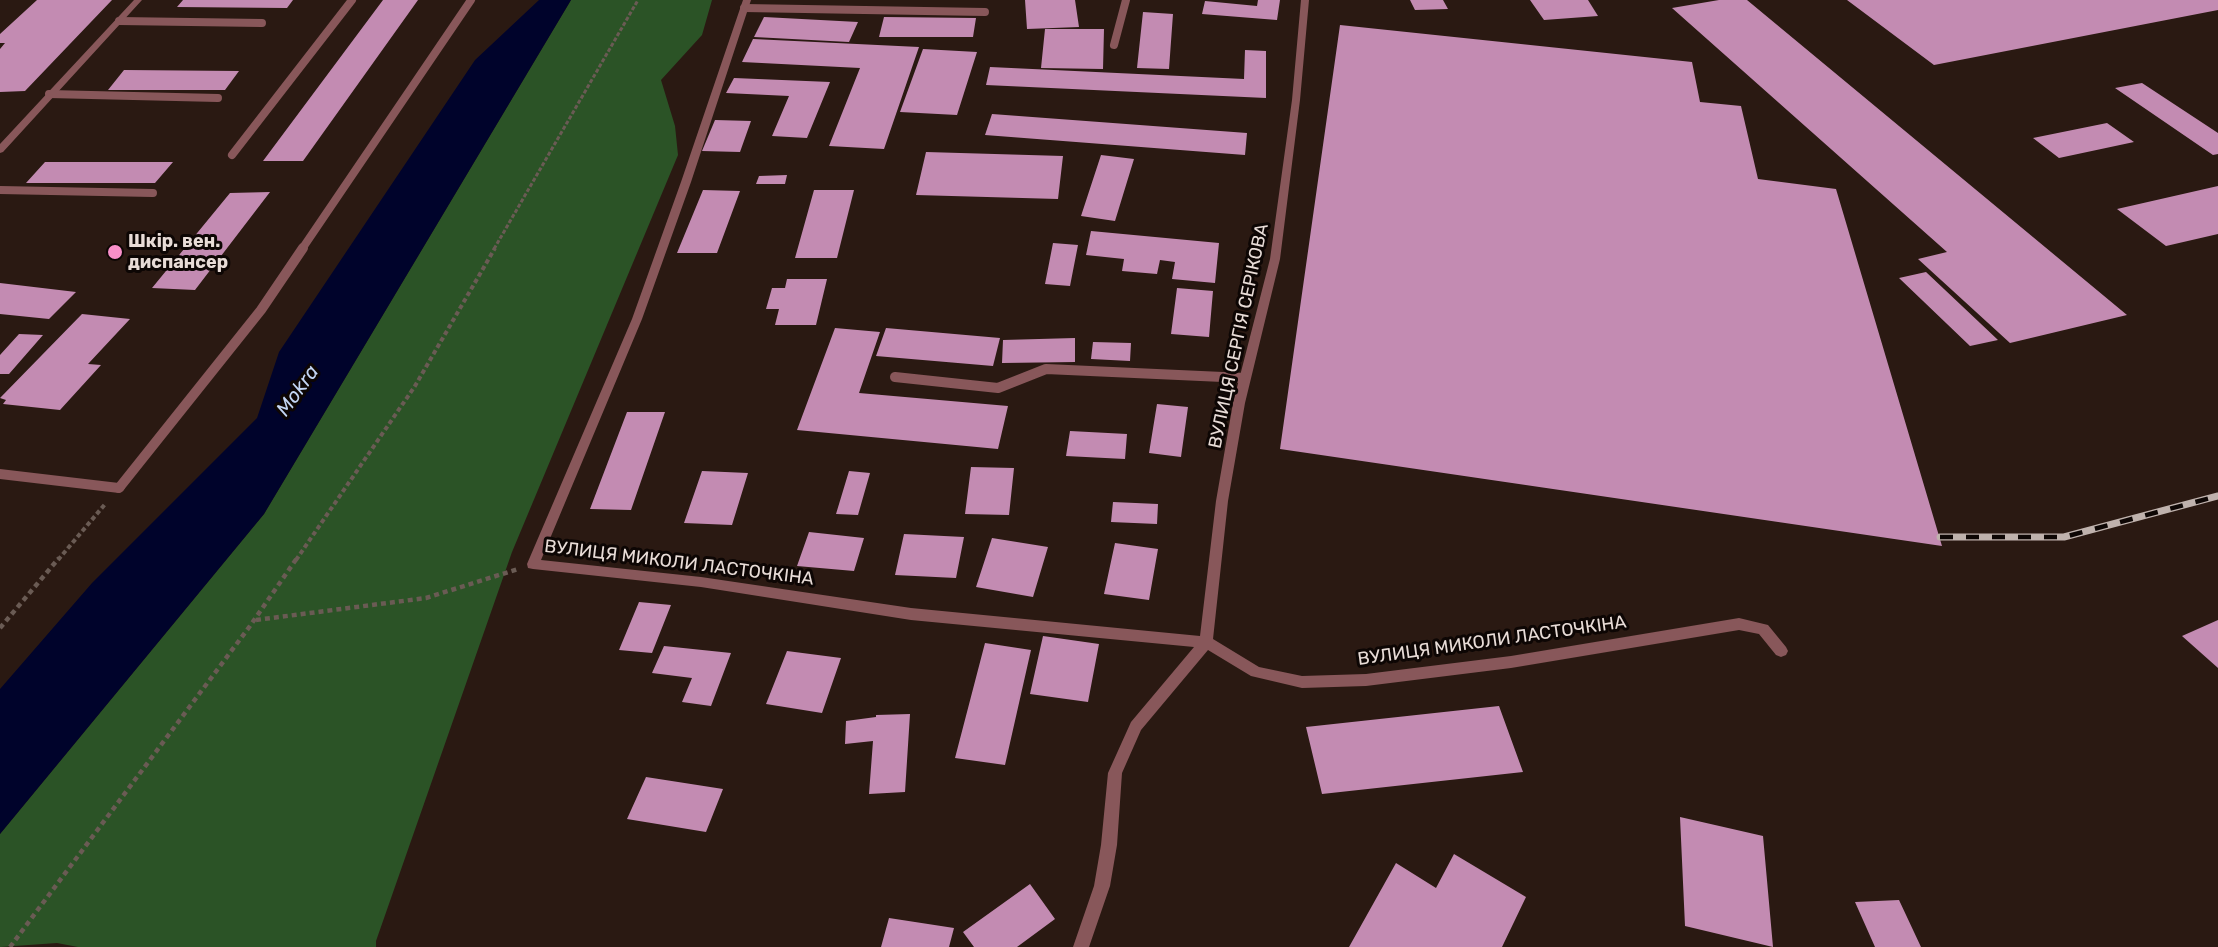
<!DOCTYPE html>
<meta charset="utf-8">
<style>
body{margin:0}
canvas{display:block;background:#2a1912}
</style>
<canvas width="2218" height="947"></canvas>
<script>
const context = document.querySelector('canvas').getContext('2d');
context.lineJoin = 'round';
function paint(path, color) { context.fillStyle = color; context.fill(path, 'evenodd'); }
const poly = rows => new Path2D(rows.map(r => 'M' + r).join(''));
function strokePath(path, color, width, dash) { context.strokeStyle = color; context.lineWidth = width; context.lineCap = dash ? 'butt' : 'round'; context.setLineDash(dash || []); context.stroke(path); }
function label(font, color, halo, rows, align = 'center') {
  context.font = font + ' Rubik,sans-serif'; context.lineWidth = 6; context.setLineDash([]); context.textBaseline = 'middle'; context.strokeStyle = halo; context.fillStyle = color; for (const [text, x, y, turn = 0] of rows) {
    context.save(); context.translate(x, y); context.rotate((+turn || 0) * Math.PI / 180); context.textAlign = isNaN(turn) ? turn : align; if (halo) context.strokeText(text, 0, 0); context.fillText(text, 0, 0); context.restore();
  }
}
const forest = poly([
 [571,0,712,0,702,35,661,80,675,126,678,155,512,552,376,941,376,947,78,947,57,943,0,947,0,834,264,514]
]);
const water = poly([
 [539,0,571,0,264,514,0,834,0,689,92,583,257,418,279,352,475,60]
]);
const building = poly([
 [37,0,112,0,25,91,0,92,0,49,5,43,0,43,0,34],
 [183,0,293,0,287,8,177,7],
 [383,0,418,0,303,161,263,161],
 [1025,0,1075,0,1079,27,1027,29],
 [1258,0,1280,0,1277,20,1202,14,1205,1,1257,6],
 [1410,0,1443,0,1448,9,1415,10],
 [1530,0,1588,0,1598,16,1544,20],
 [1719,0,1747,0,2127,315,2010,343,1918,259,1947,252,1672,8],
 [1847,0,2218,0,2218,10,1934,65],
 [1143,12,1173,14,1169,69,1137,68],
 [764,17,858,22,849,42,754,37],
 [884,17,976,18,973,37,879,37],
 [1340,25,1692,62,1700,102,1741,106,1758,179,1836,189,1942,546,1280,449],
 [1045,29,1104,29,1103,69,1041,68],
 [753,39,919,47,884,149,829,146,860,68,742,62],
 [923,49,977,52,957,115,900,112],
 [1245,50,1266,51,1266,98,986,85,990,67,1244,79],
 [124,70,239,71,225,90,108,90],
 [734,78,830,82,807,138,772,136,789,96,726,93],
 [2142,83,2218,133,2218,154,2213,155,2115,88],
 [992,114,1247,133,1245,155,985,135],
 [715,120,751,121,740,152,702,151],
 [2107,123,2134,142,2059,158,2033,138],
 [926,152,1063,156,1058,199,916,195],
 [1101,155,1134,159,1115,221,1081,216],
 [45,162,173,162,155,183,26,183],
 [787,175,785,184,756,184,759,176],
 [2218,186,2218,234,2166,246,2117,209],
 [703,190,740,191,717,253,677,253],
 [814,190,854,190,837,258,795,258],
 [270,192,195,290,152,288,230,193],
 [1091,231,1219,243,1215,283,1172,279,1175,262,1160,260,1157,274,1122,271,1124,259,1086,255],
 [1053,243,1078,245,1070,286,1045,284],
 [1926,272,1998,340,1970,346,1899,278],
 [787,279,827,279,816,325,775,325,779,309,766,309,772,288,785,288],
 [0,283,76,292,49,319,0,314],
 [1177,288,1213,291,1209,337,1171,334],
 [82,314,130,319,88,364,101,365,60,410,3,404,6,400,0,398],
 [835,328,880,332,859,393,1008,406,998,449,797,430],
 [886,328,1000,338,993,366,876,356],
 [19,334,43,335,9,374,0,374,0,355],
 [1075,338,1075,362,1002,363,1003,340],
 [1093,342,1131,343,1130,361,1091,359],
 [1157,404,1188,407,1181,457,1149,453],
 [627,412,665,412,631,510,590,509],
 [1070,431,1127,434,1125,459,1066,456],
 [971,467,1014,468,1009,515,965,514],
 [702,471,748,473,732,525,684,523],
 [849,471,870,473,858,515,836,514],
 [1113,502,1158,504,1157,524,1111,522],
 [809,532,864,538,854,571,797,566],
 [904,534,964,537,956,578,895,575],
 [992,538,1048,547,1033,597,976,587],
 [1115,543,1158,549,1149,600,1104,594],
 [639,602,671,605,652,653,619,650],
 [2218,620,2218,668,2182,636],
 [1043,636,1099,644,1088,702,1030,694],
 [985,643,1031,650,1005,765,955,758],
 [664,646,731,653,711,706,682,702,692,678,652,673],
 [787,651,841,658,822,713,766,704],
 [1499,706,1523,772,1322,794,1306,727],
 [910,714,905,792,869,794,873,741,845,744,846,721,876,717,876,715],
 [646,777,723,789,706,832,627,819],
 [1680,817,1763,836,1773,947,1685,926],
 [1454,854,1526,897,1502,947,1349,947,1396,863,1436,888],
 [1030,884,1055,919,1017,947,974,947,963,932],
 [1899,900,1921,947,1875,947,1855,902],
 [889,918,954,928,949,947,881,947]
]);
const pathFar2 = poly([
 [494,249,638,0]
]);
const pathFar1 = poly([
 [58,560,106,503],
 [296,560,415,386,495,248]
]);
const path = poly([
 [256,620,426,598,518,569],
 [0,628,59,558],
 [10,947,250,626,297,558]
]);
const laneFar1 = poly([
 [744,8,985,12],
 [119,21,262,23],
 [1114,45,1126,0],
 [49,94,218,98],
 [232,155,352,0],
 [0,190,153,193],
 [302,249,471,0]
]);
const lane = poly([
 [895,377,998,388,1046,369,1245,378],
 [119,488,261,310,303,248]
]);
const street = poly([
 [134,0,142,0,3,152,0,153,0,144,134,0],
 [743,0,751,0,691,182,642,319,541,560,701,577,911,608,1200,636,1216,501,1233,403,1270,259,1292,100,1301,0,1309,0,1300,100,1280,259,1245,403,1228,501,1213,639,1259,667,1302,676,1366,674,1511,656,1739,618,1768,625,1786,647,1788,651,1786,655,1781,657,1776,655,1759,634,1739,630,1511,668,1366,686,1302,688,1251,676,1208,650,1141,730,1122,773,1117,845,1110,886,1089,947,1073,947,1094,886,1101,845,1108,773,1131,722,1194,647,911,620,701,587,533,569,528,568,527,564,632,319,681,182,743,0],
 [0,469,119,483,123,485,125,488,123,491,119,493,0,479,0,469]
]);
const rail = poly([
 [1940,537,2064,537,2218,496]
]);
const markers = [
 [115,252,8,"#f98fc9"]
];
const poiNames = [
 ["Шкір. вен.",128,242],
 ["диспансер",128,263]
];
const streetNames = [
 ["ВУЛИЦЯ СЕРГІЯ СЕРІКОВА",1239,336,-78],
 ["ВУЛИЦЯ МИКОЛИ ЛАСТОЧКІНА",679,563,7],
 ["ВУЛИЦЯ МИКОЛИ ЛАСТОЧКІНА",1492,641,-8]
];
const waterNames = [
 ["Mokra",298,391,-54]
];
paint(forest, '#2b5326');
paint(water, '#00032b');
paint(building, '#c38bb2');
strokePath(pathFar2, '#6a5b54', 3, [4, 2]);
strokePath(pathFar1, '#6a5b54', 4, [4.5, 3]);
strokePath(path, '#6a5b54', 4.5, [5, 4]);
strokePath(laneFar1, '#88575a', 8);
strokePath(lane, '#88575a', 10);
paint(street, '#88575a');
strokePath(rail, '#bfb2ad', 7);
strokePath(rail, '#0d0604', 4.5, [13]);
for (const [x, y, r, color] of markers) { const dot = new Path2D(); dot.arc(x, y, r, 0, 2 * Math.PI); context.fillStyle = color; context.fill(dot); strokePath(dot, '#0d0604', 2); }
label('bold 18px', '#e8dcd7', '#0d0604', poiNames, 'left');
label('18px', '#e8dcd7', '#0d0604', streetNames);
label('italic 20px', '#c3d5f3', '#0d0604', waterNames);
</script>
